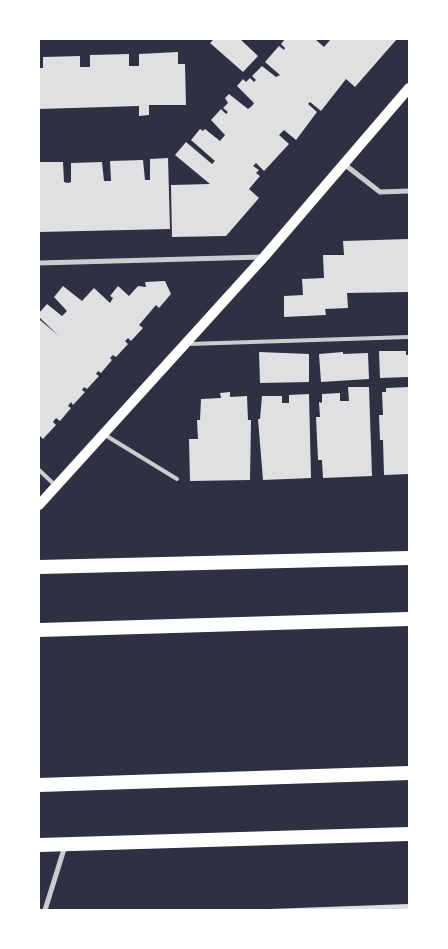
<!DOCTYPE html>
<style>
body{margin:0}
#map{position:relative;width:448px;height:949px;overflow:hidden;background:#2d3142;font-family:"Varela Round",sans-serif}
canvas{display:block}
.frame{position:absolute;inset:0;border:40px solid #fff;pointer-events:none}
</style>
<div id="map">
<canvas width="448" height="949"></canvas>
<div class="frame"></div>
</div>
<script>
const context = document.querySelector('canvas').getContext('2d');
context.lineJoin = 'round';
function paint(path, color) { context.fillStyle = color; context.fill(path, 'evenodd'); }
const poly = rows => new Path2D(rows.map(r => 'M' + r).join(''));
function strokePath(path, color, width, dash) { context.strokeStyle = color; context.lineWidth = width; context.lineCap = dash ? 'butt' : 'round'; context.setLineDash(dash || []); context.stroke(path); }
const building = poly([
 [240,39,258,56,243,72,210,43,213,40],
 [285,39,315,39,324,47,331,39,397,39,355,87,346,79,321,111,310,102,308,104,317,112,296,140,284,130,279,135,289,144,264,171,256,163,253,166,259,170,256,173,260,176,249,189,259,198,226,236,172,237,171,185,210,184,175,155,186,142,212,164,215,161,191,140,200,129,203,131,205,129,220,141,225,135,211,120,221,109,226,114,228,112,223,108,228,103,225,98,229,94,248,109,252,106,254,103,237,86,243,79,246,82,250,78,254,82,256,80,252,76,262,66,276,77,280,75,265,62,279,46,284,50,285,48,281,44],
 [178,52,178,64,185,64,186,105,149,105,149,115,139,116,139,106,39,109,39,68,43,68,43,57,80,56,80,67,90,67,90,55,129,54,129,66,139,66,139,54],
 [168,158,170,229,39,232,39,162,63,162,64,182,68,183,71,182,71,163,102,162,104,181,111,181,110,161,143,160,145,180,150,180,150,159],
 [409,239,409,292,347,293,348,308,325,309,326,315,284,317,284,296,303,295,302,279,324,278,323,255,344,255,343,241],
 [165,281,171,294,159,308,156,305,139,325,143,328,131,341,128,338,125,341,128,344,116,357,113,355,110,358,112,360,101,373,98,371,96,374,99,376,87,389,84,387,82,390,85,392,73,405,71,402,68,406,71,408,60,421,56,418,53,422,56,425,43,439,39,435,39,322,40,320,59,336,39,317,39,313,47,304,62,316,67,311,54,297,63,286,82,301,94,288,110,303,113,298,110,296,118,286,129,296,138,286,146,287,145,282],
 [379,351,406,351,406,355,409,355,409,377,380,378],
 [259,352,309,354,309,382,260,383],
 [343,352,343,354,368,353,369,379,321,382,319,354],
 [348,387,369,387,372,476,323,478,322,460,318,460,316,417,320,417,319,402,322,403,322,394,340,393,340,401,349,401],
 [409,387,409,474,384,475,383,440,380,440,379,415,383,415,382,392,386,392,386,388],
 [230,392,230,397,247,396,248,420,251,420,250,480,190,481,189,439,198,439,197,420,200,420,201,399,221,398,220,393],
 [309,394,311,478,263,480,258,419,260,419,262,396,282,396,282,403,289,403,289,395],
 [409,904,409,910,270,910,270,909]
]);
const service = poly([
 [189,344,409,337],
 [105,435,177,479],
 [39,470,56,486]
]);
const minor = poly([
 [344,164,380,192,409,191],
 [39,263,263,257],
 [45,910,65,846]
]);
const secondary = poly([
 [39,505,264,257,409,88]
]);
const trunk = poly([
 [39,567,409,558],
 [39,630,409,619],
 [39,785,409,773],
 [39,845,409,834]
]);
paint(building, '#e0e0e3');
strokePath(service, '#caccd0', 4);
strokePath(minor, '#caccd0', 5);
strokePath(secondary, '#fff', 10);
strokePath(trunk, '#fff', 14);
</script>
